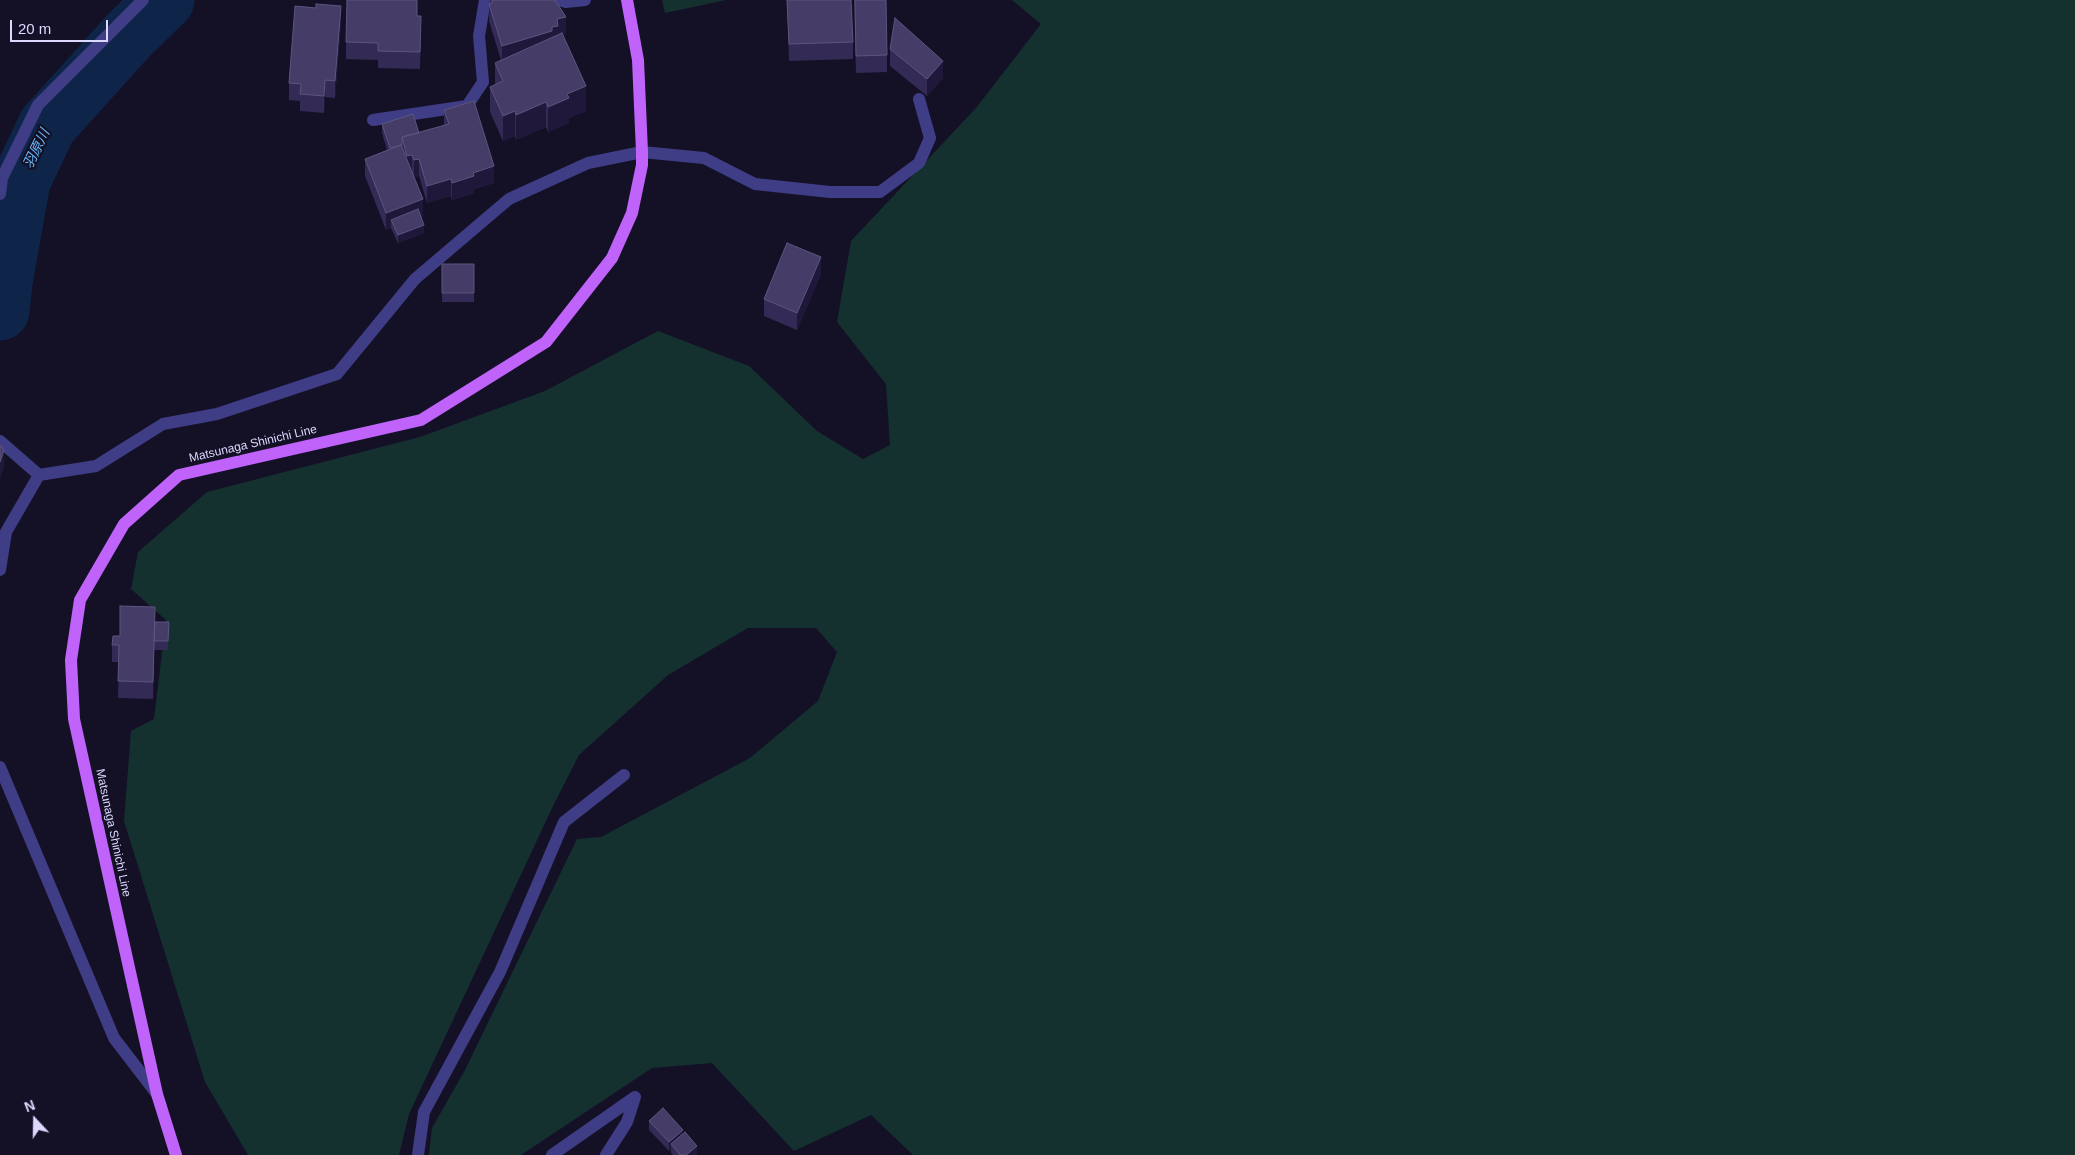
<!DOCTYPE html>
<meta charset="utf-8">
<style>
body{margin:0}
#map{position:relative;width:2075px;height:1155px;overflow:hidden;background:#141127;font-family:Arial,sans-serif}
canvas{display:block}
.north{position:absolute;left:10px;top:1095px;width:50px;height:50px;-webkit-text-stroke:4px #141127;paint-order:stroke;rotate:339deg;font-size:14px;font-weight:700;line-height:20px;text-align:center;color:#dcd8fe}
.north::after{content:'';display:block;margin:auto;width:18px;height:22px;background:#dcd8fe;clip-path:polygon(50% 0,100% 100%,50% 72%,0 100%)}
.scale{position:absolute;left:10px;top:20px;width:98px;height:22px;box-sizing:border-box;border:2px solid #dcd8fe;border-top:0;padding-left:6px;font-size:15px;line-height:18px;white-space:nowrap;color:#dcd8fe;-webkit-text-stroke:4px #141127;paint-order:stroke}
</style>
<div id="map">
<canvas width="2075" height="1155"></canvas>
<div class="north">N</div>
<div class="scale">20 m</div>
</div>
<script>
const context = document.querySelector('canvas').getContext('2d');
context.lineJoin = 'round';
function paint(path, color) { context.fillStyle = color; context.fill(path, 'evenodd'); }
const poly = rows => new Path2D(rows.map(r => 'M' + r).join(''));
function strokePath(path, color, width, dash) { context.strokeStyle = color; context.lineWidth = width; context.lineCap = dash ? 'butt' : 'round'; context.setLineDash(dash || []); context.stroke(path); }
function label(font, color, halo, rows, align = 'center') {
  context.font = font + ' Arial,"Noto Sans JP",sans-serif'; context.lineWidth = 4.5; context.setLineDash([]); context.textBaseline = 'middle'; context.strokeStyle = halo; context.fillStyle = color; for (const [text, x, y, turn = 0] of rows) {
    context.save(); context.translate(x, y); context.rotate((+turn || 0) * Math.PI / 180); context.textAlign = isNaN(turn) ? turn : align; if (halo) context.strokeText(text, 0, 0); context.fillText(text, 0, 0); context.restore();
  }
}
const green = poly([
 [662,0,726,0,665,13],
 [1012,0,2075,0,2075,1155,913,1155,871,1115,794,1151,712,1063,652,1068,521,1155,429,1155,432,1128,465,1070,577,839,601,837,750,758,818,701,837,652,816,628,748,628,668,675,579,755,553,806,409,1114,399,1155,248,1155,205,1082,124,821,131,731,154,719,166,620,131,589,138,552,207,492,420,437,545,391,658,331,749,366,817,431,863,459,890,445,886,384,837,322,851,241,976,108,1041,24]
]);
const river = poly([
 [0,311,3,282,21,181,47,126,129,35,165,0]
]);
const minor = poly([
 [560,0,566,2,585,0],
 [373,120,467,106,483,82,479,36,485,0],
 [0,194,2,178,38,105,143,0],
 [0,441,39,475,96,466,163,424,217,414,337,374,415,279,509,199,588,163,642,152,704,158,755,184,830,192,880,192,919,163,930,138,919,99],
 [0,570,6,532,39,475],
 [0,767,114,1038,157,1094],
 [418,1155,424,1112,500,972,564,822,624,775],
 [552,1155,635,1097,627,1122,606,1155]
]);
const major = poly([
 [176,1155,157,1094,74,719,71,660,80,600,124,524,179,475,421,420,546,342,612,258,632,213,642,165,642,152,638,60,627,0]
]);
const wall = poly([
 [490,0,555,0,566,34,563,34,586,111,569,118,569,123,548,132,546,127,516,140,515,136,503,141,490,112,490,87,495,85,495,63,501,60,489,21],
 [787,0,853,42,853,59,789,61],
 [854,0,887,55,887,72,856,73],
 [417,16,421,33,420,69,378,68,378,60,346,59,346,42],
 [341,23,335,98,325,97,324,113,300,111,300,101,289,100,289,83],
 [890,49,943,78,927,96,890,66],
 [444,110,494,183,474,189,474,193,452,200,451,196,427,203,419,176,414,177,423,216,421,217,424,233,398,243,391,228,386,230,365,176,365,159,387,150,382,133,382,124,419,133,444,126],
 [442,264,474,264,474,302,442,302],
 [821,274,797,330,764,316,764,299],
 [155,622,169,622,168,650,154,650,154,644,153,699,118,698,119,662,112,662,112,645],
 [649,1121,683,1134,697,1154,696,1155,673,1155,671,1153,671,1149,669,1151,649,1130]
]);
const shadedWall = poly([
 [341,6,341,23,335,98,335,81],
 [566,17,566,34,558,35,502,63,502,46,552,27,557,19],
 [943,61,943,78,927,96,927,79],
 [325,80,325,97,324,113,324,96],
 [586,86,586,111,569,118,569,123,548,132,548,107,567,94],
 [546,102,546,127,516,140,516,115],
 [515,111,515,136,503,141,503,116],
 [412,155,412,172,407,173,407,156],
 [419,159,419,176,414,177,414,160],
 [494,166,494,183,474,189,474,193,452,200,452,183,473,173],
 [451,179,451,196,427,203,427,186],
 [423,199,423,216,394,227,391,220,391,228,386,230,386,213],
 [424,225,424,233,398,243,398,235],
 [821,257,821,274,797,330,797,313],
 [4,450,4,467,0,479,0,462],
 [683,1130,683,1138,671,1144,671,1149,669,1151,669,1142],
 [697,1146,697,1154,696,1155,686,1155]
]);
const building = poly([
 [347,0,417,0,417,16,421,16,420,52,378,51,378,43,346,42,347,0],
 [492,0,555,0,566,17,557,19,558,26,552,27,552,31,502,46,489,4,492,3,492,0],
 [787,0,851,0,853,42,789,44,787,0],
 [855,0,886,0,887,55,856,56,855,0],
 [316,4,341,6,335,81,325,80,324,96,300,94,301,84,289,83,295,6,316,8,316,4],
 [895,18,943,61,927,79,890,49,895,18],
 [562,33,586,86,567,94,569,98,548,107,546,102,516,115,515,111,503,116,490,87,503,81,495,63,562,33],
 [474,101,494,166,473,173,474,176,452,183,451,179,427,186,419,159,414,160,412,155,407,156,402,137,449,124,444,110,474,101],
 [413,114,419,133,402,137,402,145,390,148,382,124,413,114],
 [401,145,423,199,386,213,365,159,401,145],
 [418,209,424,225,398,235,391,220,418,209],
 [787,243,821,257,797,313,764,299,787,243],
 [442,264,474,264,474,293,442,293,442,264],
 [0,445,4,450,0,462,0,445],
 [120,606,155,607,153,682,118,681,119,645,112,645,113,636,120,636,120,606],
 [155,622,169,622,168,641,154,641,155,622],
 [663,1108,683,1130,669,1142,649,1121,663,1108],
 [685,1132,697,1146,686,1155,680,1155,671,1144,685,1132]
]);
const streetNames = [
 ["Matsunaga Shinichi Line",253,444,-13],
 ["Matsunaga Shinichi Line",113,833,78]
];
const waterNames = [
 ["羽原川",37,149,-64]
];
paint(green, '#143130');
strokePath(river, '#0e2449', 59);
strokePath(minor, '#3f3d85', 12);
strokePath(major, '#c063fa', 12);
paint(wall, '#332a55');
paint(shadedWall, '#1f183b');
paint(building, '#453d67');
strokePath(building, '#5d557f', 1);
label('12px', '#dcd8fe', '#141127', streetNames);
label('italic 14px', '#6ab8fa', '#141127', waterNames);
</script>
